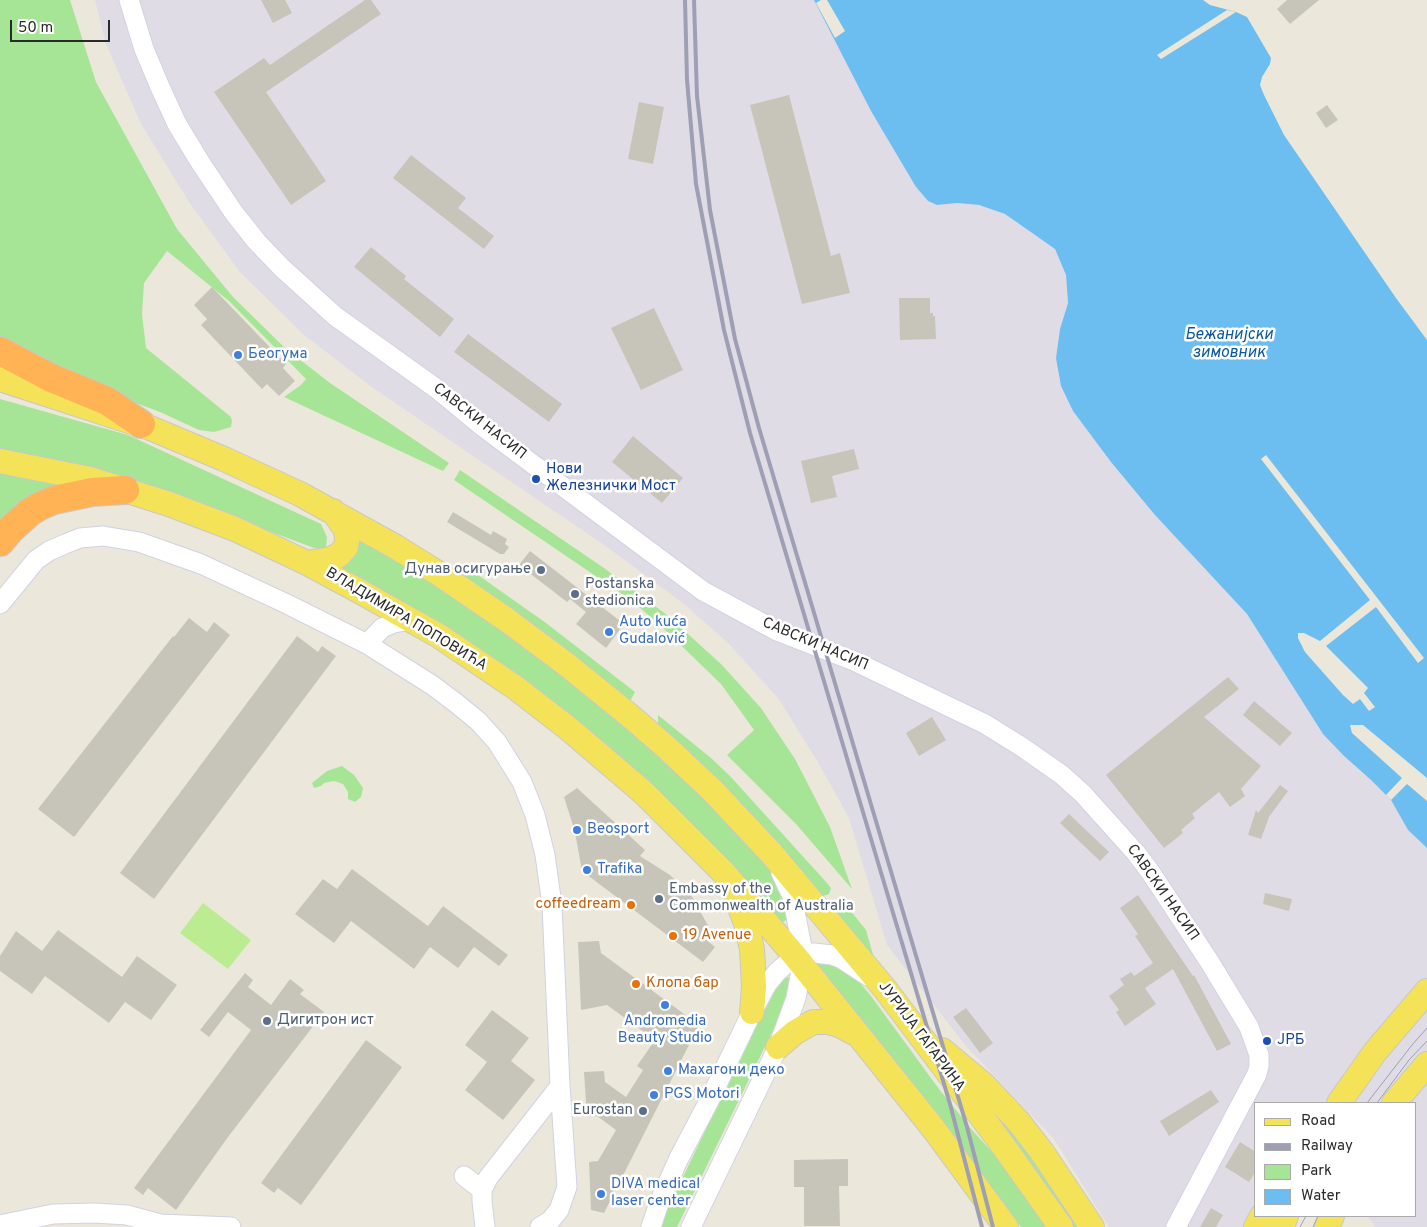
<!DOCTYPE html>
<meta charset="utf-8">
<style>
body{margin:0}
#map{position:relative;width:1427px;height:1227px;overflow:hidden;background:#ece7db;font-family:Overpass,sans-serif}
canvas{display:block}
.legend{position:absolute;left:1254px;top:1102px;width:162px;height:115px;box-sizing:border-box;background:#fff;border:1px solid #aaa;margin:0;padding:6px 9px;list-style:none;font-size:15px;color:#2a2a2a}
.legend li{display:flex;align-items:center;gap:10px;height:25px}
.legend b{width:25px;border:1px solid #aaa}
.scale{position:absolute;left:10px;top:20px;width:100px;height:22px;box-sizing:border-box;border:2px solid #2a2a2a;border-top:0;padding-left:6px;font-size:15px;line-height:18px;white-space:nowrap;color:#2a2a2a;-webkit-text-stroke:4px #fff;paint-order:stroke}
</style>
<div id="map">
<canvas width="1427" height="1227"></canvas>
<ul class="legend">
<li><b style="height:6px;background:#f4e359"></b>Road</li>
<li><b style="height:6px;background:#9e9fb5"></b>Railway</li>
<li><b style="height:14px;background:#a7e596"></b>Park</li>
<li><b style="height:14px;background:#6cbef1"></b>Water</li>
</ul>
<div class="scale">50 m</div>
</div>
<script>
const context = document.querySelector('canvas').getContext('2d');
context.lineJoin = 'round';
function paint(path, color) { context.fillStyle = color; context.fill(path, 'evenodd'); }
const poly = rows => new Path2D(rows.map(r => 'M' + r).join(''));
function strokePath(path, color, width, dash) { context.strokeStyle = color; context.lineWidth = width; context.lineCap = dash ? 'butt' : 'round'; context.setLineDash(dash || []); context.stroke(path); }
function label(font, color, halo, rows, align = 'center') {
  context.font = font + ' Overpass,sans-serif'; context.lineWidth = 5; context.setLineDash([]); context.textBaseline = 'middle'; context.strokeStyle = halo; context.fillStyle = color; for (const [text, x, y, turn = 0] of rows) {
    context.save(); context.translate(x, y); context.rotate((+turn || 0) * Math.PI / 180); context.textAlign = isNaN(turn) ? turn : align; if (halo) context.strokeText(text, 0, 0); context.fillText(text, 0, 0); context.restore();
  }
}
const industrial = poly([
 [95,0,814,0,916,187,928,201,937,205,957,203,979,205,1005,214,1055,249,1066,275,1068,303,1060,329,1056,358,1155,515,1247,614,1320,728,1344,756,1371,780,1391,800,1408,830,1427,848,1427,1227,1376,1227,1367,1216,1416,1216,1416,1103,1256,1103,1256,1212,1246,1227,1109,1227,1054,1139,966,1046,887,945,849,818,819,764,778,698,728,643,684,604,607,547,373,388,304,335,239,271,189,202,141,124,106,44]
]);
const green = poly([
 [0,0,70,0,96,82,177,229,233,297,285,348,330,383,449,463,443,471,284,397,301,385,306,379,229,301,167,251,144,283,142,314,146,348,231,417,232,421,231,427,214,432,199,430,160,412,83,383,14,348,0,337],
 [0,399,128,435,321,524,327,537,326,548,314,548,136,481,0,448],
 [460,470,604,568,667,615,721,664,761,708,795,759,830,827,852,889,796,824,727,755,754,730,721,684,661,626,631,600,454,480],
 [0,472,72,487,0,530],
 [353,535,428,579,539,656,644,742,705,798,765,863,776,879,791,917,781,923,732,866,686,818,627,763,410,607,340,567],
 [461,563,546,623,635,692,630,701,455,571],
 [658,715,711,758,730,776,827,883,831,888,829,894,823,896,741,803,695,758,658,726],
 [342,766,354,775,363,788,361,797,355,802,348,799,348,792,343,784,334,781,324,783,321,786,314,788,312,783,327,771],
 [841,904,845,904,866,930,874,958,834,910,837,906],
 [818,961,836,965,857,979,871,996,939,1089,973,1131,1002,1163,1050,1227,1021,1227,817,964],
 [788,977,790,978,789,989,785,1002,776,1024,677,1227,659,1227,768,1000,784,979],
 [965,1076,1016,1131,1083,1227,1067,1227]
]);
const pitch = poly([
 [203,903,251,940,228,969,180,933]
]);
const water = poly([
 [814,0,1203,0,1210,5,1236,12,1247,17,1271,58,1270,64,1262,77,1260,85,1264,95,1284,135,1396,298,1427,340,1427,848,1408,830,1391,800,1371,780,1344,756,1323,734,1247,614,1155,515,1111,462,1073,411,1061,386,1056,358,1060,329,1068,303,1066,275,1055,249,1005,214,979,205,957,203,937,205,928,201,916,187,871,111]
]);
const pier = poly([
 [821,0,827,0,845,31,835,38,816,3],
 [1227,10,1236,12,1161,59,1157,55],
 [1266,455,1424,658,1418,663,1376,607,1326,646,1368,688,1364,693,1375,707,1369,711,1360,699,1353,704,1343,695,1305,652,1298,638,1298,633,1304,633,1320,641,1370,600,1261,459],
 [1350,725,1363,725,1427,778,1427,801,1407,784,1391,800,1386,795,1402,778,1352,733]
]);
const building = poly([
 [261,0,285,0,292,13,273,23],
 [365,0,371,0,381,14,266,92,326,181,291,205,214,92,264,58,270,65],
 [1287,0,1319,0,1290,24,1277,9],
 [789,95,831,256,840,253,850,293,802,304,750,105],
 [639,102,664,107,653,164,628,159],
 [1327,105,1338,120,1326,128,1316,113],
 [411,155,466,198,458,208,494,236,484,249,393,178],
 [371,247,406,276,404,279,454,319,440,337,354,267],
 [212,287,286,364,283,368,295,381,279,396,267,384,262,389,201,325,207,319,194,305],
 [899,298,930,298,930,313,933,313,933,316,935,316,936,339,900,340],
 [654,308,683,370,641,390,611,328],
 [468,334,562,404,549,422,454,352],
 [633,436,683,478,662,503,612,462],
 [854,449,859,469,832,476,837,497,811,503,801,461],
 [453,512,491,535,493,531,507,539,505,544,509,547,504,554,500,554,447,522],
 [530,551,624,624,606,648,576,624,586,612,570,599,567,602,519,565],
 [189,618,207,632,214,622,230,635,74,837,38,809,173,636,174,637],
 [297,636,318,652,322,646,336,656,154,899,120,873],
 [1228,677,1239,689,1204,717,1261,766,1241,789,1245,796,1230,807,1219,792,1192,814,1195,818,1181,830,1183,833,1164,848,1106,775],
 [1254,701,1292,733,1280,746,1243,715],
 [932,717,946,740,919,756,906,733],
 [1280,785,1288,791,1269,817,1261,839,1248,835,1256,810,1258,813],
 [577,788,645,850,640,856,670,875,691,895,710,929,704,938,715,947,703,962,582,871,575,832,564,797],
 [1069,814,1109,852,1100,861,1060,823],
 [352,869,428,926,443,906,508,955,499,966,474,947,458,968,430,947,414,969,351,921,334,943,295,914,323,879,337,889],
 [1265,893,1292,899,1289,911,1263,904],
 [1138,895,1193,976,1194,975,1231,1044,1217,1051,1173,969,1145,988,1156,1004,1125,1026,1116,1012,1119,1010,1109,996,1124,985,1120,979,1131,972,1134,976,1153,963,1135,936,1138,934,1120,908],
 [58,930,122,977,137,956,177,985,151,1020,125,1002,109,1023,45,976,32,994,0,971,0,956,16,931,42,951],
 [599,941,601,953,699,1025,604,1213,591,1210,589,1162,598,1161,616,1130,597,1116,587,1117,584,1072,604,1071,605,1082,626,1097,643,1070,637,1066,655,1040,607,1005,581,1010,578,942],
 [245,973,253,980,248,987,271,1005,290,979,304,990,300,994,324,1012,228,1137,176,1210,148,1188,143,1195,134,1188,251,1030,228,1012,209,1037,200,1030],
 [966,1008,993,1043,980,1053,953,1017],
 [492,1010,529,1038,511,1061,535,1080,503,1120,465,1090,487,1062,465,1045],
 [366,1040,402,1067,301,1205,278,1188,274,1193,261,1183],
 [1211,1090,1219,1102,1169,1136,1160,1121],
 [1240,1142,1256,1152,1256,1171,1249,1182,1225,1167],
 [848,1159,848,1186,839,1186,840,1226,804,1226,804,1187,794,1187,794,1160],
 [1211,1208,1223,1215,1216,1227,1200,1227]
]);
const minor = poly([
 [129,0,144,49,160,87,177,124,200,162,234,213,257,242,282,268,335,316,437,389,483,427,703,591,777,631,854,661,985,724,1022,747,1062,775,1083,794,1136,853,1151,873,1209,961,1249,1027,1259,1055,1259,1066,1257,1074,1176,1227],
 [0,604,36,560,49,551,65,544,80,538,103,536,139,542,201,564,287,604,367,644,432,685,456,703,478,721,497,742,522,782,535,815,545,855,552,905,560,1086,567,1187,559,1210,550,1221,540,1227],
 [367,644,382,628,394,623,412,620],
 [464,1176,482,1190],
 [0,1225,53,1214,95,1213,127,1215,160,1224,231,1227],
 [485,1227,482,1201,482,1190,488,1178,560,1086],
 [651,1227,659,1203,678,1160,710,1099,752,1012,767,984,777,972,795,956,803,953,814,953,832,955,842,959,868,976],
 [691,1227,778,1047,796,998,803,960,802,947,792,896,781,873]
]);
const major = poly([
 [0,379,150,428,224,459,300,494,396,547,441,575,507,620,566,664,629,715,666,747,713,791,772,854,885,989,999,1140,1061,1227],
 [0,461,90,479,169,504,235,529,307,563,361,592,439,636,516,688,569,729,644,793,725,874,795,956,933,1128,1006,1227],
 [307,563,331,559,339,555,346,547,347,540,346,530,333,511],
 [735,895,746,923,752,949,754,987,752,1012],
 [778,1047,794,1033,813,1022,828,1022,839,1025,856,1034],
 [942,1050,983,1084,1018,1121,1042,1152,1092,1227],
 [1339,1103,1375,1052,1427,991],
 [1394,1103,1427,1064],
 [1256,1227,1262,1216],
 [1282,1227,1286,1216],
 [1327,1227,1332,1216]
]);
const highway = poly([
 [0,351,49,377,107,401,141,424],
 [0,542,11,529,30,512,40,506,54,500,92,492,125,490]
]);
const tram = poly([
 [1367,1103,1412,1045,1427,1028],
 [1377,1103,1409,1060,1427,1041],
 [1300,1227,1306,1216],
 [1313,1227,1318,1216]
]);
const rail = poly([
 [685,0,687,80,696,184,724,330,750,433,950,1104,982,1227],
 [694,0,697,96,710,210,735,339,759,428,967,1127,993,1227]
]);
const markers = [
 [238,355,5,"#3f7fe0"],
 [536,479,5,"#1a4fb4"],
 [541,570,5,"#5c6f8a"],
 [575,594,5,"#5c6f8a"],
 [609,632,5,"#3f7fe0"],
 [577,830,5,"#3f7fe0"],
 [587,870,5,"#3f7fe0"],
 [659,899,5,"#5c6f8a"],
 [631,905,5,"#e8710a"],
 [673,936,5,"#e8710a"],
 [636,984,5,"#e8710a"],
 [665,1005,5,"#3f7fe0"],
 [267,1021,5,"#5c6f8a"],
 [1267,1041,5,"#1a4fb4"],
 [668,1071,5,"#3f7fe0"],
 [654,1095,5,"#3f7fe0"],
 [643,1111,5,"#5c6f8a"],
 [601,1194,5,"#3f7fe0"]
];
const shopNames = [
 ["Беогума",248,355],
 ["Auto kuća",619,623],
 ["Gudalović",619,640],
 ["Beosport",587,830],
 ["Trafika",597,870],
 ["Andromedia",665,1022,"center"],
 ["Beauty Studio",665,1039,"center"],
 ["Махагони деко",678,1071],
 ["PGS Motori",664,1095],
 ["DIVA medical",611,1185],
 ["laser center",611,1202]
];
const streetNames = [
 ["САВСКИ НАСИП",479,422,38],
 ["ВЛАДИМИРА ПОПОВИЋА",406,620,31],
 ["САВСКИ НАСИП",815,645,23],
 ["САВСКИ НАСИП",1162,893,55],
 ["ЈУРИЈА ГАГАРИНА",921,1037,53]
];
const transitNames = [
 ["Нови",546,470],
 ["Железнички Мост",546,487],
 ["ЈРБ",1277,1041]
];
const serviceNames = [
 ["Дунав осигурање",531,570,"right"],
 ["Postanska",585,585],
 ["stedionica",585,602],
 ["Embassy of the",669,890],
 ["Commonwealth of Australia",669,907],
 ["Дигитрон ист",277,1021],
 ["Eurostan",633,1111,"right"]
];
const foodNames = [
 ["coffeedream",621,905,"right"],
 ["19 Avenue",683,936],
 ["Клопа бар",646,984]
];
const waterNames = [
 ["Бежанијски",1229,336],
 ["зимовник",1229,354]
];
paint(industrial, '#e0dce5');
paint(green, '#a7e596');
paint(pitch, '#bbec92');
paint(water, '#6cbef1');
paint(pier, '#ece7db');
paint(building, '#c7c5ba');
strokePath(minor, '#d1d2e3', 21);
strokePath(major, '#c8c8c8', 26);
strokePath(highway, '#c8c8c8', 30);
strokePath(minor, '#fff', 19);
strokePath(major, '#f4e359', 24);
strokePath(highway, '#ffb354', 28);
strokePath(tram, '#9e9fb5', 1);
strokePath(rail, '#9e9fb5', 4);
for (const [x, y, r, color] of markers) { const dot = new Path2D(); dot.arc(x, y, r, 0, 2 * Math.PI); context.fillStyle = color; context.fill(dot); strokePath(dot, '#fff', 2); }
label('15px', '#366cbe', '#fff', shopNames, 'left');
label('15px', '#2a2a2a', '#fff', streetNames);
label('15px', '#164399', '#fff', transitNames, 'left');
label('15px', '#4e5e75', '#fff', serviceNames, 'left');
label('15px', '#c56008', '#fff', foodNames, 'left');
label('italic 16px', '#0a599e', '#fff', waterNames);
</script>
